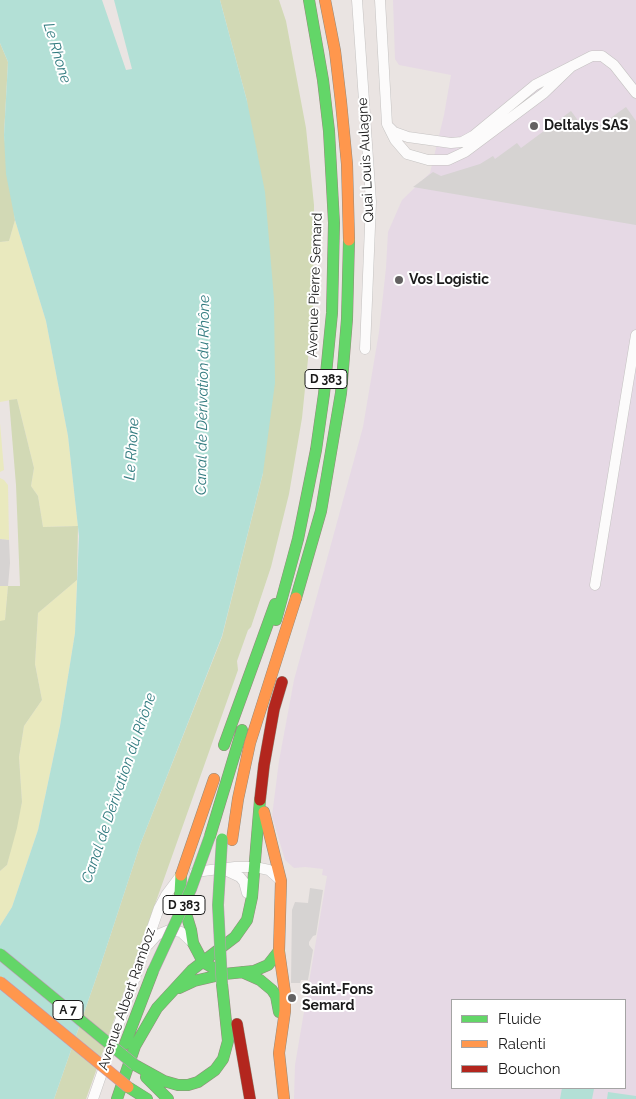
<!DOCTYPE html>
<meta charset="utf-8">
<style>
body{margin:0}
#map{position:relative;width:636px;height:1099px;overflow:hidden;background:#eae4e2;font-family:Raleway,sans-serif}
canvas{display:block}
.legend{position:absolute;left:451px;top:999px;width:175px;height:90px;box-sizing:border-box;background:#fff;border:1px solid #a4a4a4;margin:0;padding:6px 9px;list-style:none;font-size:15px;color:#1b1b1b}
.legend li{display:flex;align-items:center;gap:10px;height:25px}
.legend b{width:25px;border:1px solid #a4a4a4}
</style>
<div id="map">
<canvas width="636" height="1099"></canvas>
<ul class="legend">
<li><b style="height:6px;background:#63d668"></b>Fluide</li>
<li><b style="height:6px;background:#ff974d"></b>Ralenti</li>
<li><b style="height:6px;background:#b3261e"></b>Bouchon</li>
</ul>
</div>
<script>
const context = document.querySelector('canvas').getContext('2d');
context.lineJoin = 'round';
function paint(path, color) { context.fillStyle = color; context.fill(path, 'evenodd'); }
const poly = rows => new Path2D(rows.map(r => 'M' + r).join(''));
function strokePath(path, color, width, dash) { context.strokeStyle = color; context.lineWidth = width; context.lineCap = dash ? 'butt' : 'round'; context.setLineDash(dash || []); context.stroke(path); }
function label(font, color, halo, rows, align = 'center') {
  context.font = font + ' Raleway,sans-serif'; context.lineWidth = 4; context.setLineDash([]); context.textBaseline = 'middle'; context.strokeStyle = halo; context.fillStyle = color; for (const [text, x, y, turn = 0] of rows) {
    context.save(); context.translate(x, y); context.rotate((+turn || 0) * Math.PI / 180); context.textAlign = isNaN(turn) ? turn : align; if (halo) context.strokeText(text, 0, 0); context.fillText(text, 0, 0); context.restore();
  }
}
const industrial = poly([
 [393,0,636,0,636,1099,294,1099,295,1065,327,876,322,875,323,869,305,867,294,868,285,860,272,816,279,761,294,680,363,427,379,332,386,268,388,232,402,200,430,173,444,115,451,75,399,65,395,59],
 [452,1000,625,1000,625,1088,452,1088]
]);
const grass = poly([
 [15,220,46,321,68,436,78,526,43,527,38,496,31,486,34,468,17,399,0,402,0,242,9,241],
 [0,423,4,470,0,472],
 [0,478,4,480,8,485,9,540,0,539],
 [77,580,75,633,60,726,38,830,12,907,0,926,0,871,7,865,22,802,19,757,24,726,42,700,35,664,38,613],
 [0,586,8,586,5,621,0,621]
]);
const forest = poly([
 [220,0,279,0,286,21,306,128,314,205,313,310,302,418,289,494,271,567,251,627,248,630,237,661,238,670,86,1099,54,1099,101,964,140,845,222,637,263,473,247,101],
 [0,43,8,62,4,135,15,220,9,241,0,242],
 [17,399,34,468,31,486,38,496,43,527,78,526,77,580,38,613,35,664,42,700,24,726,19,757,22,802,17,828,7,865,0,871,0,621,5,620,8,586,20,586,16,485,9,400]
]);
const parking = poly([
 [626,107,636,121,636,225,413,187,433,172,441,176,480,164,493,156,495,159,517,143,521,148,571,111,588,134],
 [0,539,9,540,10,563,8,586,0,586],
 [310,888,323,890,316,935,313,936,309,942,309,945,313,950,308,980,301,980,300,983,291,983,292,910,295,902,308,903]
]);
const water = poly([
 [0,0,102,0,126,70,132,69,114,0,220,0,247,101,265,192,274,299,275,383,263,473,222,636,140,845,101,964,54,1099,0,1099,0,926,12,907,38,830,60,726,75,633,79,536,68,436,46,321,15,220,6,174,4,135,8,62,0,43],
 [562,1088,594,1089,592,1099,560,1099],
 [608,1092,636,1096,636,1099,607,1099]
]);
const street = poly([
 [357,0,371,202,365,349],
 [380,0,387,124,395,140,407,154,428,160,448,160,465,152,544,93,572,66],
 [389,127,394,132,408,137,451,143,462,142,473,136,535,85,592,56,602,56,614,65,636,93],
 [595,585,636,335],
 [225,870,240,877,244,882,247,893],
 [195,872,235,867,255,867,269,870,279,879],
 [148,945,157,935,169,930,181,932,193,943],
 [93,1099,159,908,166,895,181,875]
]);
const fast = poly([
 [296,598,321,511,341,393,347,319,349,240],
 [276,620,298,539,316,450,324,394,332,313,334,223,329,131,323,80,309,0],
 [224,745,275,604],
 [210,836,242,730],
 [181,875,180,894,191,930,193,943,203,962,224,974,254,971,268,965,279,951],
 [242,972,260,980,272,990,276,996,279,1012],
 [179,988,194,981,224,974],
 [125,1044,153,971],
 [135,1065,164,1081,178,1085,188,1085,198,1082,215,1070,223,1059,228,1041,222,984],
 [146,1077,168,1099],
 [128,1087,147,1099],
 [117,1099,135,1046,157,1008,192,970,235,937,247,920,252,897,260,800]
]);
const slow = poly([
 [325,0,335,51,341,102,347,164,349,240],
 [264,812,281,881],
 [232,840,238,799,250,743,296,598],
 [181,875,214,779],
 [281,881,279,951,285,993,285,1011,279,1053,284,1099]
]);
const jam = poly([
 [260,800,264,765,274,709,282,682],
 [237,1024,250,1099]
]);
const fastBridge = poly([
 [222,839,218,905,222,984],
 [0,954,135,1065],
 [153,971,191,889,210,836]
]);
const slowBridge = poly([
 [0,982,128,1087]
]);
const markers = [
 [534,126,5,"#636161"],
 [399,280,5,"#636161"],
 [292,998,5,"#636161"]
];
const shields = [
 [326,379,42],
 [184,905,42],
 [68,1010,30]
];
const shieldNames = [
 ["D 383",326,379],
 ["D 383",184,905],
 ["A 7",68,1010]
];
const poiNames = [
 ["Deltalys SAS",544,126],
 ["Vos Logistic",409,280],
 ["Saint-Fons",302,990],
 ["Semard",302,1006]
];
const streetNames = [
 ["Quai Louis Aulagne",366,160,-93],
 ["Avenue Pierre Semard",315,285,-88],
 ["Avenue Albert Ramboz",127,999,-71]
];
const waterNames = [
 ["Le Rhone",57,53,73],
 ["Canal de Dérivation du Rhône",203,395,-89],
 ["Le Rhone",132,449,-86],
 ["Canal de Dérivation du Rhône",119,788,-71]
];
paint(industrial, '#e6d9e5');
paint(grass, '#e9e9be');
paint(forest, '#d2d9b5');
paint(parking, '#d6d3d2');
paint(water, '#b3e0d6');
strokePath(street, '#c5c3c2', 11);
strokePath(fast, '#948a7b', 12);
strokePath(slow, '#948a7b', 12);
strokePath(jam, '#948a7b', 12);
strokePath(street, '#fcfbfb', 10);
strokePath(fast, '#63d668', 11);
strokePath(slow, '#ff974d', 11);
strokePath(jam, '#b3261e', 11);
strokePath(fastBridge, '#c197b5', 12, []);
strokePath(slowBridge, '#c197b5', 12, []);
strokePath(fastBridge, '#63d668', 11);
strokePath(slowBridge, '#ff974d', 11);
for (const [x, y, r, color] of markers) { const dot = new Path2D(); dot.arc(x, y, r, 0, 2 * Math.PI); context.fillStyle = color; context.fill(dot); strokePath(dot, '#fff', 2); }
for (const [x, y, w] of shields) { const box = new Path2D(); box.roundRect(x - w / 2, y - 9.5, w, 19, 4); context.fillStyle = '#fff'; context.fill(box); strokePath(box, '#1b1b1b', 1); }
label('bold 12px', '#1b1b1b', null, shieldNames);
label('bold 14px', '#1b1b1b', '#fff', poiNames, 'left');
label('14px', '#1b1b1b', '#fff', streetNames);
label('italic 15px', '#337c80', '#fff', waterNames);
</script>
